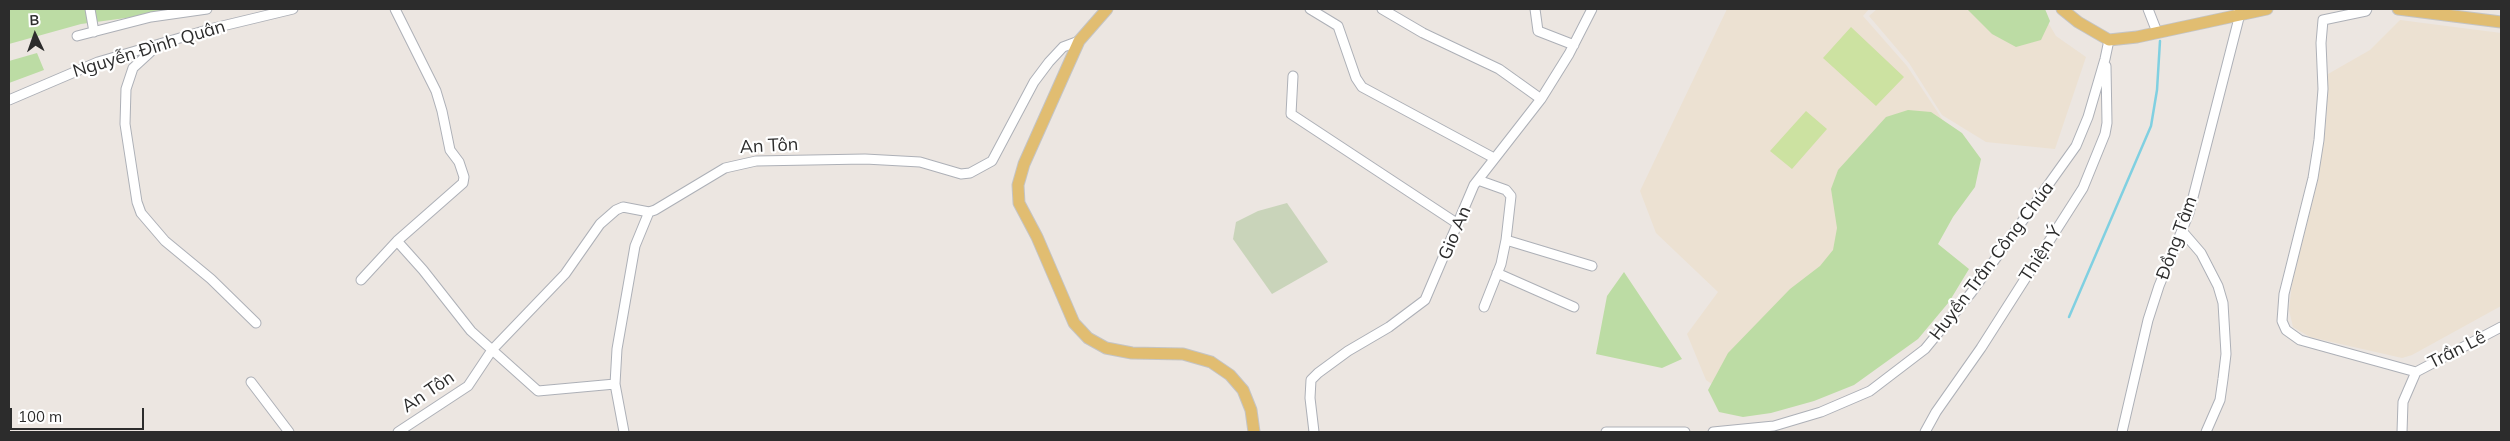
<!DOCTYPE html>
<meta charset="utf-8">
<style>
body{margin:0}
#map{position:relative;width:2510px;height:441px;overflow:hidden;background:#ece6e1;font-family:Mulish,sans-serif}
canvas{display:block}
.frame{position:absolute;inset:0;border:10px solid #2c2c2c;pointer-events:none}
.north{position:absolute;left:10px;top:10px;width:50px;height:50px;-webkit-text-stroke:4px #fff;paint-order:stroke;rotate:357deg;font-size:14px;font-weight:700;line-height:20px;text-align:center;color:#2c2c2c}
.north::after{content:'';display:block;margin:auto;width:18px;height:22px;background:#2c2c2c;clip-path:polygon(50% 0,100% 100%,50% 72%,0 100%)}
.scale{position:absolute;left:10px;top:408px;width:134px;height:22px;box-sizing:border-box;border:2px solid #2c2c2c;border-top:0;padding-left:6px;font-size:15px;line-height:18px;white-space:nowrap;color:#2c2c2c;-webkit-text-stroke:4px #fff;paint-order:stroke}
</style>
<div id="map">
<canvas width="2510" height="441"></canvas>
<div class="frame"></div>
<div class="north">B</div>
<div class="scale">100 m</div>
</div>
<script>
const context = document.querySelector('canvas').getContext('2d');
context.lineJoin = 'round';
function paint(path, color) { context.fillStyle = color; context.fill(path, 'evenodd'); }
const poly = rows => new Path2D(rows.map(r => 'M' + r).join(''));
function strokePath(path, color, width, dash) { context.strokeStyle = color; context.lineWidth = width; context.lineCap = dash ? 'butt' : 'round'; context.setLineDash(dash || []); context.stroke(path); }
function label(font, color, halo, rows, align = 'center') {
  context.font = font + ' Mulish,sans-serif'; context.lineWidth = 4.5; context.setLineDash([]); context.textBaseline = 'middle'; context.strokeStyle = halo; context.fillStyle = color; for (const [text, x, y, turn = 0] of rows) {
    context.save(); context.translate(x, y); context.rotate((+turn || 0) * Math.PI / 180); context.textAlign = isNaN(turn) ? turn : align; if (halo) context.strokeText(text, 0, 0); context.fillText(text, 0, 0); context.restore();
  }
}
const education = poly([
 [1727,9,1869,9,1863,16,1907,66,1974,167,1722,391,1706,380,1687,334,1718,292,1656,233,1640,191],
 [1877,9,2040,9,2056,36,2086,57,2055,149,1986,142,1942,115,1909,63,1869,16],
 [2400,20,2501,33,2501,306,2412,355,2402,358,2310,337,2293,327,2289,310,2292,283,2319,168,2326,122,2328,74,2370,50]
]);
const green = poly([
 [9,9,193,9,81,24,9,44],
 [1967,9,2045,9,2050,21,2041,40,2016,47,1992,34],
 [37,53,44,70,9,83,9,61],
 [1908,110,1931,112,1962,133,1981,159,1975,187,1953,217,1938,244,1969,269,1949,302,1918,339,1854,385,1814,401,1771,413,1743,417,1719,412,1708,390,1728,353,1790,289,1820,266,1833,250,1837,228,1831,189,1838,170,1886,117],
 [1624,272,1682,359,1662,368,1596,354,1607,296]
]);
const cemetery = poly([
 [1287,203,1328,262,1272,294,1233,239,1236,222,1258,211]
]);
const pitch = poly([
 [1851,27,1904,77,1876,106,1823,58],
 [1806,111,1827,129,1792,169,1770,151]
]);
const stream = poly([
 [2069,317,2151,126,2157,90,2160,41]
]);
const minor = poly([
 [90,9,94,32],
 [1310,9,1338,26,1356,78,1362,87,1494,158],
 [1382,9,1423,33,1499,69,1541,99],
 [1535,9,1538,31,1574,45],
 [2148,9,2157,32],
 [2367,9,2366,11,2323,20,2321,43,2323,89,2319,140,2313,178,2284,294,2282,321,2286,330,2300,340,2416,372],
 [77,36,151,17,207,9],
 [158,45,133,68,126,89,125,124,137,202,141,213,165,241,211,279,256,323],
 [1293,76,1291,114,1458,224],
 [9,100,98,62,214,28,293,9],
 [1478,180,1506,190,1511,196,1506,240,1501,264,1484,307],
 [2182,231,2201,253,2218,286,2223,303,2226,354,2223,379,2220,400,2206,432],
 [1506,240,1592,266],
 [397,241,423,270,471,331,538,391,615,384],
 [1497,273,1574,307],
 [361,280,397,241,463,183,464,177,459,162,450,150,442,111,436,91,395,9],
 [251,382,289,432],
 [398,432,468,386,492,350,565,274,600,224,616,210,623,207,649,212,655,210,725,168,756,161,865,159,920,162,961,174,970,173,992,161,1034,82,1049,62,1063,47,1079,41],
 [624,432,615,384,617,349,635,246,649,212],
 [1314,432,1310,398,1311,380,1318,373,1348,351,1389,327,1425,300,1474,185,1541,99,1569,54,1592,9],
 [1606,432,1685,432],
 [1713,432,1774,426,1821,412,1870,391,1925,349,1971,293,2076,146,2088,117,2105,59,2109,40],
 [1925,432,1936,412,1981,348,2083,188,2105,134,2107,123,2106,66],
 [2122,432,2148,320,2159,286,2189,213,2240,14,2238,9],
 [2402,432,2403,402,2416,372,2501,327]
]);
const major = poly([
 [1107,9,1079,41,1066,70,1024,164,1018,185,1019,203,1037,237,1074,323,1088,338,1106,348,1132,353,1183,354,1211,362,1230,375,1243,390,1251,410,1254,432],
 [2062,9,2078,22,2109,40,2137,37,2267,9],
 [2398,9,2501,22]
]);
const streetNames = [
 ["Nguyễn Đình Quân",149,49,-17],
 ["An Tôn",769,146,-3],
 ["Gio An",1455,233,-67],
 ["Đồng Tâm",2177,238,-70],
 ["Thiện Ý",2041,254,-57],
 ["Huyền Trân Công Chúa",1992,261,-53],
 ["Trần Lê",2457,350,-27],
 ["An Tôn",428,392,-34]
];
paint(education, '#ece1d2');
paint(green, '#bcdca4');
paint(cemetery, '#c9d4ba');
paint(pitch, '#cce2a1');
strokePath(stream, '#80d0e1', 2.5);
strokePath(minor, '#adb0b7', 11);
strokePath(major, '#c4c4c4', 13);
strokePath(minor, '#fff', 9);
strokePath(major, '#e1bd71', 11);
label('18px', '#2c2c2c', '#fff', streetNames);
</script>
